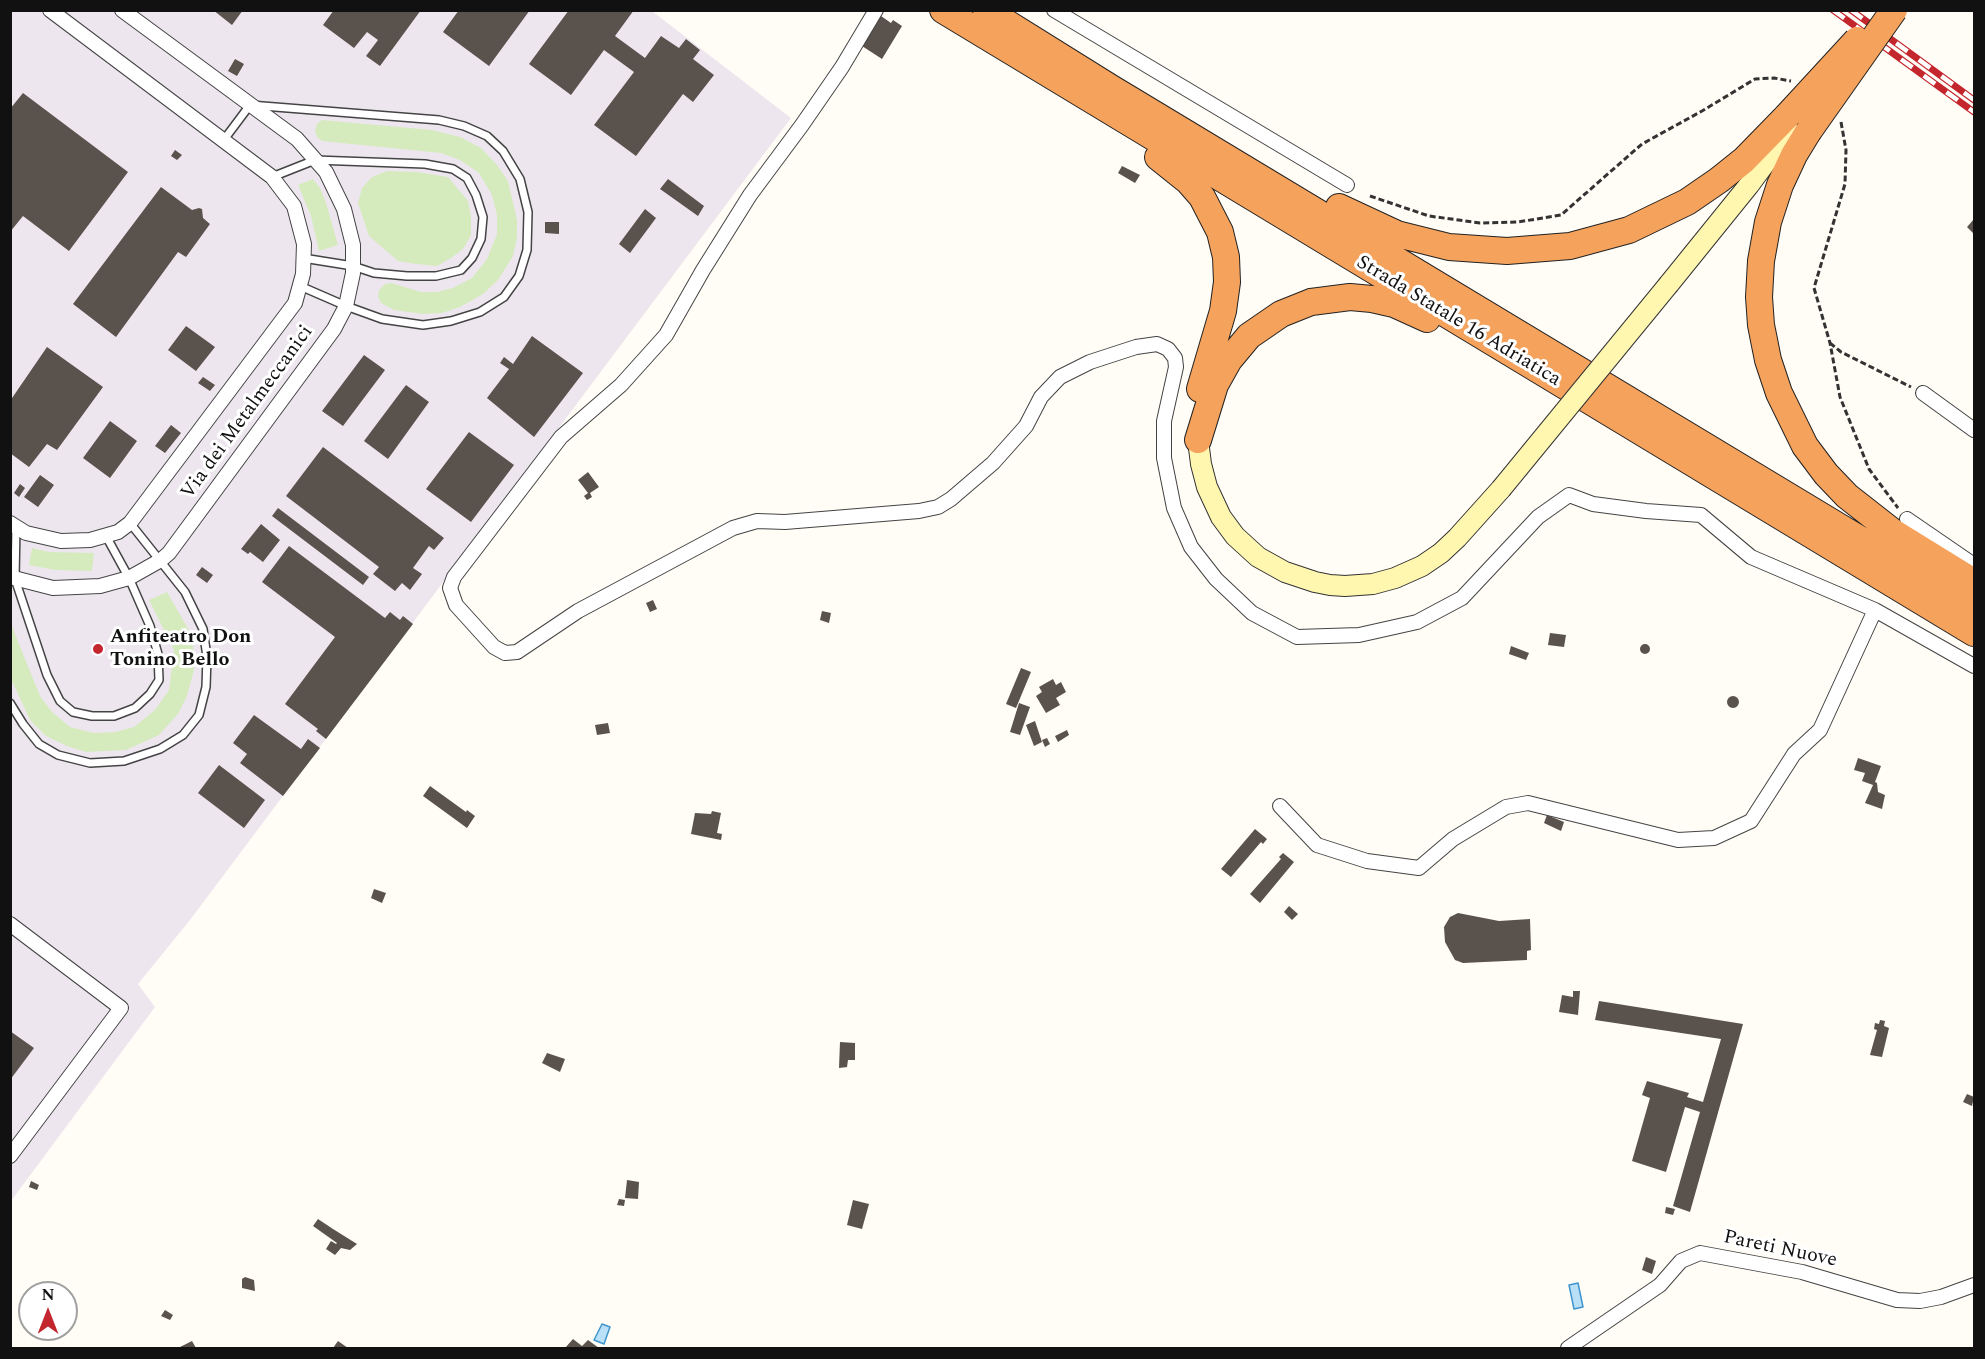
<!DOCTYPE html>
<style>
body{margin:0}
#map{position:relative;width:1985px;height:1359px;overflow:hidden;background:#fffdf5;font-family:Spectral,serif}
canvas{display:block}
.frame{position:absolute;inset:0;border:12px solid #111;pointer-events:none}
.north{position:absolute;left:18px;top:1281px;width:60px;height:60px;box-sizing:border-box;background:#fff;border:2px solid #a0a0a0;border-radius:50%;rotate:0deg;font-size:16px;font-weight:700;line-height:24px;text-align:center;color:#111}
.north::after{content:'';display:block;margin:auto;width:21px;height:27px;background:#c4262e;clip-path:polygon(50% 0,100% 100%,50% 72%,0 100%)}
</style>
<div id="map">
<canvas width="1985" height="1359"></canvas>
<div class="frame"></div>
<div class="north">N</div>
</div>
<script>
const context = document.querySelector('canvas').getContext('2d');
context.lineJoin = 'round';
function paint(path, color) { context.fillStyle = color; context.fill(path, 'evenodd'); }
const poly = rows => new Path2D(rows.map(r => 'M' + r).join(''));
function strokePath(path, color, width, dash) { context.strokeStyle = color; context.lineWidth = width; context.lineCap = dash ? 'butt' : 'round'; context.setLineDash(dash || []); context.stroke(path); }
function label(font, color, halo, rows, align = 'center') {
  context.font = font + ' Spectral,serif'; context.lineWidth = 6; context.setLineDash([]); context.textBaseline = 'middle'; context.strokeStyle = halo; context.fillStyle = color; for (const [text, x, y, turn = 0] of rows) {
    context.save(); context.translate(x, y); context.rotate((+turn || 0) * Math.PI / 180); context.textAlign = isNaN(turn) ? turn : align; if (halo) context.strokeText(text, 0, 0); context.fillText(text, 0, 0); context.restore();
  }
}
const industrial = poly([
 [11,11,652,11,791,118,190,920,138,984,155,1007,11,1201]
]);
const green = poly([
 [322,120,432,130,460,137,481,148,497,165,508,181,517,220,517,238,513,256,498,280,483,294,460,307,442,313,423,314,394,310,381,303,378,297,379,290,385,284,391,283,421,292,437,292,453,288,472,278,487,259,497,234,497,215,492,195,479,173,460,160,441,153,322,141,317,137,315,131,317,124],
 [387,171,417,172,448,177,468,201,471,216,471,235,463,249,451,258,437,266,416,264,398,261,369,236,358,203,362,188,372,177],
 [313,179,320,188,326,203,338,245,319,251,311,216,298,185],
 [32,548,49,552,94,553,92,571,55,570,29,565],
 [167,592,190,632,194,652,194,670,187,696,178,714,159,735,126,750,86,752,67,746,46,736,30,720,11,679,11,624,40,696,52,712,70,727,94,733,115,732,134,727,155,710,169,690,174,650,149,600]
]);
const water = poly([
 [1578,1283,1583,1307,1574,1309,1569,1285,1578,1283],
 [602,1324,610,1327,604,1344,594,1340,602,1324]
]);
const building = poly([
 [213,10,243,10,232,25],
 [334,10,421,10,380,66,366,56,378,40,367,32,354,48,323,25],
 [459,10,530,10,489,66,443,32],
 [569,10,634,10,615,36,645,58,661,36,679,48,686,39,700,50,693,59,714,75,693,102,683,94,636,156,594,125,634,72,604,50,571,95,529,64],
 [881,16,891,23,893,20,902,26,882,59,862,46],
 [235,59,244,64,237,76,228,71],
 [23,93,128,172,69,251,23,216,10,232,10,109],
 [175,150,182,155,177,160,171,156],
 [1122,166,1140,175,1135,183,1118,173],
 [668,179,704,206,698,216,660,189],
 [161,187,192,210,199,208,202,209,203,218,210,224,186,257,178,252,116,337,73,304],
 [645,209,656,218,630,253,619,244],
 [1974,219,1974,234,1967,227],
 [545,222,559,222,559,234,545,233],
 [186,326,215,347,196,371,168,350],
 [532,336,583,373,534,437,487,398,509,369,500,363,504,357,513,364],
 [47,347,103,387,57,450,47,444,29,467,10,453,10,401],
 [364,355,385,370,343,426,322,411],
 [203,377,215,385,210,391,198,383],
 [406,385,429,402,388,459,364,441],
 [110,421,137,441,110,478,83,458],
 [171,425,181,433,165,453,155,446],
 [469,432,514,465,471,522,426,489],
 [323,447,444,538,434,550,429,546,413,568,422,574,410,590,402,583,395,591,373,574,379,567,286,496],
 [588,472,599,487,590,493,592,497,587,500,584,496,588,493,578,480],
 [40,475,54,485,38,507,24,497],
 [20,484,25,488,19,497,14,493],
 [278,508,369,577,363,585,272,516],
 [261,524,280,540,263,562,250,552,248,554,241,549],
 [289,546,385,618,390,612,400,620,403,616,413,624,326,739,316,731,318,729,285,704,335,637,262,582],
 [202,567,213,575,207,583,196,575],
 [653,600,657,609,650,612,646,603],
 [822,611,831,613,829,623,820,620],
 [1550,633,1566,635,1564,647,1548,645],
 '1640 649a5 5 0 1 1 10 0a5 5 0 1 1-10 0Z',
 [1511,646,1529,653,1526,660,1509,654],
 [1021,668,1031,672,1016,708,1006,704],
 [1053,679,1056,685,1061,682,1066,692,1056,698,1060,705,1046,713,1036,696,1042,692,1039,687],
 '1727 702a6 6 0 1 1 12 0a6 6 0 1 1-12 0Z',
 [1019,703,1030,707,1020,735,1010,732],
 [254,715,301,749,308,739,320,748,283,796,240,763,247,754,233,743],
 [1035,721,1042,742,1034,746,1026,725],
 [608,723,610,733,597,735,595,725],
 [1067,730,1069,735,1058,742,1055,736],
 [1047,738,1050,744,1045,747,1042,740],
 [1858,758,1881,766,1875,782,1877,783,1878,792,1885,795,1882,809,1865,803,1873,785,1862,781,1865,773,1854,770],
 [219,765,265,800,244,828,198,793],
 [430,786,466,812,467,810,475,816,467,828,423,796],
 [712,811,721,813,717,833,722,834,721,840,691,834,695,813,711,814],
 [1547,815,1564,822,1561,831,1544,823],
 [1255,829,1267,839,1263,844,1261,842,1231,877,1221,869],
 [1283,853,1294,862,1260,903,1250,894,1281,859,1279,857],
 [374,889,386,893,382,903,371,898],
 [1289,906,1298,914,1292,920,1284,912],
 [1458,913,1499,921,1530,919,1531,950,1527,951,1527,960,1463,963,1455,960,1445,942,1444,927,1450,917],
 [1573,991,1580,991,1578,1015,1559,1012,1562,995,1573,997],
 [1599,1001,1743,1024,1690,1212,1673,1206,1700,1112,1685,1107,1666,1172,1632,1161,1650,1098,1642,1095,1647,1081,1689,1093,1687,1097,1703,1102,1721,1039,1595,1020],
 [1880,1020,1885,1021,1884,1026,1889,1028,1882,1057,1870,1055,1877,1030,1874,1029,1875,1023,1879,1024],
 [10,1031,34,1048,10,1080],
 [840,1042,855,1043,855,1060,848,1060,847,1067,839,1068],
 [547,1053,565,1059,560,1072,542,1063],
 [1967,1094,1974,1097,1972,1106,1963,1102],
 [627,1180,639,1182,638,1199,625,1198],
 [31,1181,39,1185,37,1190,29,1187],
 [619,1199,625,1200,624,1206,617,1205],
 [853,1200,869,1204,862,1229,847,1225],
 [1666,1207,1675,1209,1673,1215,1665,1213],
 [318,1219,333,1229,357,1244,350,1250,341,1248,335,1255,326,1249,331,1241,336,1244,337,1243,313,1226],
 [1646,1257,1656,1261,1652,1274,1642,1270],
 [245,1277,254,1280,255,1291,242,1288,242,1279],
 [165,1310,173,1315,170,1320,161,1316],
 [573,1339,582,1346,588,1340,599,1348,565,1348],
 [192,1341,196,1348,178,1348],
 [338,1341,348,1348,333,1348]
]);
const path = poly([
 [1841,122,1846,150,1845,184,1814,288,1830,343,1840,397,1869,469,1898,508],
 [1370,196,1429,216,1480,223,1518,222,1561,215,1642,144,1702,111,1755,79,1774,78,1791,81],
 [1830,343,1841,352,1911,387]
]);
const lane = poly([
 [223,141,250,105,439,120,464,126,487,136,503,151,520,179,528,212,527,250,519,276,504,297,480,312,451,321,423,325,382,319,346,306,300,286],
 [272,177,315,160,425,164,453,169,467,178,476,195,483,217,481,239,472,258,461,270,436,276,407,276,374,273,353,266,303,258],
 [16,526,15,579,47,675,60,701,73,712,92,716,114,716,135,708,150,694,159,680,158,654,150,626,129,578,106,536],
 [10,703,23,724,39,744,58,755,90,763,124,761,160,749,183,735,199,715,206,687,207,657,203,629,185,592,130,523]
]);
const street = poly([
 [876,10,842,67,802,125,750,195,703,270,666,335,621,385,561,437,454,577,450,588,456,605,494,647,505,653,517,652,578,611,733,528,757,521,785,522,919,511,938,507,951,499,993,463,1026,426,1041,397,1060,377,1090,362,1136,347,1157,344,1168,349,1175,358,1176,367,1164,421,1164,458,1174,508,1191,547,1216,579,1252,613,1297,637,1359,635,1417,622,1462,598,1538,517,1569,495,1593,504,1646,511,1701,515,1751,557,1875,610,1974,666],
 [1054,10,1347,185],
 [1923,393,1974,430],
 [1907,519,1974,565],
 [10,523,26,533,61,541,90,540,118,532,130,523,295,303,303,274,304,244,294,206,272,177,50,10],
 [10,577,53,588,100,586,129,578,161,560,169,553,334,329,346,306,353,273,353,245,344,209,326,172,297,139,122,10],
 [1280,806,1317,845,1367,861,1419,868,1453,839,1506,807,1528,803,1678,840,1714,838,1751,821,1794,754,1820,730,1875,610],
 [10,924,121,1008,10,1156],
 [1568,1348,1660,1285,1681,1261,1700,1253,1802,1272,1897,1300,1920,1301,1941,1297,1974,1285]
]);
const secondary = poly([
 [1669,284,1749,185,1795,123],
 [1198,440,1201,464,1207,487,1221,517,1235,536,1258,557,1285,572,1315,582,1330,585,1345,586,1373,584,1395,578,1422,566,1441,553,1457,538,1501,489]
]);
const highway = poly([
 [943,10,1974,633],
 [986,10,1111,88,1974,608],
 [1808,132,1794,155,1780,185,1768,222,1761,261,1759,297,1761,325,1768,360,1779,393,1805,446,1826,474,1847,496,1893,532,1974,582],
 [1158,157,1188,181,1202,197,1220,232,1226,257,1227,282,1223,311,1200,389],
 [1339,207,1397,234,1449,247,1507,251,1570,246,1629,230,1687,202,1719,180,1744,160,1787,116],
 [1198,440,1215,385,1229,360,1249,336,1281,314,1311,302,1350,297,1372,299,1394,304,1427,319]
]);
const rail = poly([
 [1833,10,1974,112],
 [1851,10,1974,100]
]);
const secondaryBridge = poly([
 [1501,489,1669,284]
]);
const highwayBridge = poly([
 [1787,116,1857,40],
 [1808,132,1894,10]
]);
const markers = [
 [98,649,6,"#c4262e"]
];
const streetNames = [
 ["Strada Statale 16 Adriatica",1458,322,31],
 ["Via dei Metalmeccanici",248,413,-54],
 ["Pareti Nuove",1780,1250,12]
];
const poiNames = [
 ["Anfiteatro Don",110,638],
 ["Tonino Bello",110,661]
];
paint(industrial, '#eee6ef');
paint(green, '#d5ebbd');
paint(water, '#b9e0f7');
strokePath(water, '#3f96cf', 1.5);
paint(building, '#5a524d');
strokePath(lane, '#444', 10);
strokePath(street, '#444', 16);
strokePath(secondary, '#333', 22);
strokePath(highway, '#222', 28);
strokePath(path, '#333', 3, [6, 3]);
strokePath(lane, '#fff', 7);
strokePath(street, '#fff', 14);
strokePath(secondary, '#fff6b0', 20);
strokePath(highway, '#f5a25d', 26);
strokePath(rail, '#c4262e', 7);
strokePath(rail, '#fff', 4.5, [14]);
strokePath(secondaryBridge, '#333', 22, []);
strokePath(highwayBridge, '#222', 28, []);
strokePath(secondaryBridge, '#fff6b0', 20);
strokePath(highwayBridge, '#f5a25d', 26);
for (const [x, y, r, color] of markers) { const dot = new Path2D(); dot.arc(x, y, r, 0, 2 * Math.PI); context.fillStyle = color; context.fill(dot); strokePath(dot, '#fff', 2); }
label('20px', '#111', '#fff', streetNames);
label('bold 20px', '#111', '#fff', poiNames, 'left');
</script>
